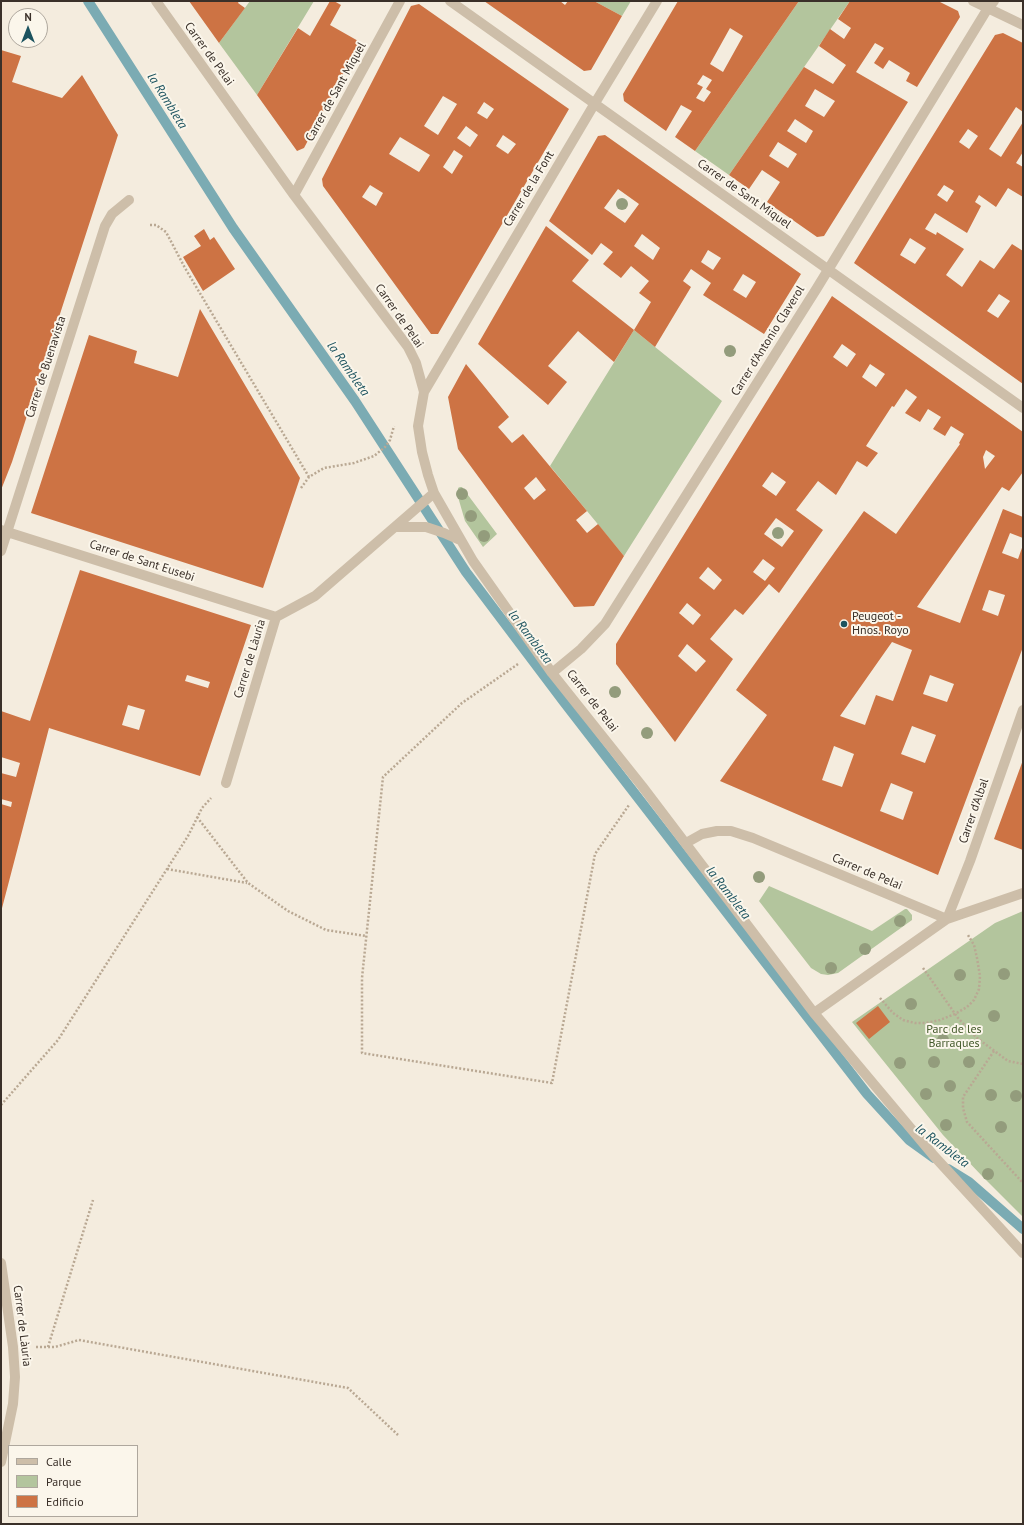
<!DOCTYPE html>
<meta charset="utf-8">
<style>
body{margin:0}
#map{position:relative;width:1024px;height:1525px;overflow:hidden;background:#f4ecde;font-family:"PT Sans",sans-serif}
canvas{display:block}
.frame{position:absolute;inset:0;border:2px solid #3a3029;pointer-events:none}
.legend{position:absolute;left:8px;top:1445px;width:130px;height:72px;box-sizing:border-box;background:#fbf6eb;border:1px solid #aea79d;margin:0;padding:5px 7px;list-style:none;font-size:12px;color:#3a3029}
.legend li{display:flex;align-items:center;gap:8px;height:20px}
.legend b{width:20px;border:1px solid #aea79d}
.north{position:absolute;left:8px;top:8px;width:40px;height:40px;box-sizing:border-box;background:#fbf6eb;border:1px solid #aea79d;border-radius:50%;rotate:0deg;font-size:11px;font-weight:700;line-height:16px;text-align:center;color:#3a3029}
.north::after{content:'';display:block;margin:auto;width:14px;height:18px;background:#1c535f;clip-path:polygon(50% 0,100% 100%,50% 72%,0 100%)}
</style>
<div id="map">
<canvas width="1024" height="1525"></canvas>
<div class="frame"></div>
<ul class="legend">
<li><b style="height:5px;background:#cdbea9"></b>Calle</li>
<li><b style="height:11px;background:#b3c59d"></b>Parque</li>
<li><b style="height:11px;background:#cd7344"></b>Edificio</li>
</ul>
<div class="north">N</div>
</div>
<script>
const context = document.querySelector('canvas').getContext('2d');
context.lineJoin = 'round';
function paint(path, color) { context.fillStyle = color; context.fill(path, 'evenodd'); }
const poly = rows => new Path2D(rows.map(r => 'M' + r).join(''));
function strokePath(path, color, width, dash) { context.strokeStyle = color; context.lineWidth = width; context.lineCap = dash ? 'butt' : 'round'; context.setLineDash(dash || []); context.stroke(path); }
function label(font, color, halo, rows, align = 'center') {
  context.font = font + ' "PT Sans",sans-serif'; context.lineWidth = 4; context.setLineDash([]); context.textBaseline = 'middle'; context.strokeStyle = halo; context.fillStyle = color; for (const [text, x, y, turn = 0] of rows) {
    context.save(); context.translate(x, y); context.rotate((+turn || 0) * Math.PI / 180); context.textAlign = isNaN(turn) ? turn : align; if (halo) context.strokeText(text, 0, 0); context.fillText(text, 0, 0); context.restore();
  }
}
const green = poly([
 [250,1,314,1,257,95,219,43],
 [594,1,631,1,622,16],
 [799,1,850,1,729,175,695,151],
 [634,330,722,401,624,556,550,466],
 [460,487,462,487,497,534,483,547,465,521,458,497,458,488],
 [769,886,872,931,905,909,907,909,912,915,912,920,838,973,828,975,821,974,811,968,759,901],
 [1023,911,1023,1217,982,1176,943,1135,852,1022,995,923]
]);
const stream = poly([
 [88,1,233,228,355,401,466,572,564,702,867,1094,909,1140,934,1158],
 [948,1169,969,1182,1023,1229]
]);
const building = poly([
 [189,1,239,1,238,3,245,8,219,43],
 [330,1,334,1,341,5,330,25,360,42,304,148,297,151,257,95,298,28,310,36],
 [484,1,560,1,565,5,568,1,594,1,622,16,591,70,584,71],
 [678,1,799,1,695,151,675,137,692,111,681,105,666,131,624,101,623,94],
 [730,28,743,36,723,72,710,64],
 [703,75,712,80,706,89,711,92,704,102,696,98,703,87,697,84],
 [850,1,938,1,958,11,960,17,917,87,906,81,910,73,889,60,883,69,874,63,884,48,875,43,856,72,908,102,824,236,817,237,767,202,780,182,762,170,749,189,729,175,804,67,833,84,846,65,819,46,830,29,844,39,851,28,838,19],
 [815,89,835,101,824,117,805,106],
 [795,119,813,131,806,143,787,131],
 [778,142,797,154,788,168,769,156],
 [419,4,569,109,438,334,431,334,323,186,322,179,411,6],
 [443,96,457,104,438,135,424,126],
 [484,102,494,109,487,119,477,113],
 [466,126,478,135,470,147,457,138],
 [503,135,516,144,508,154,496,146],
 [400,137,430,155,419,172,389,154],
 [454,150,463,156,452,174,443,167],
 [370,185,383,193,376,206,362,197],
 [1003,33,1023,43,1023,112,1016,107,989,149,1001,157,1023,122,1023,152,1016,163,1023,167,1023,197,1008,188,996,207,979,195,975,202,981,206,967,233,935,213,925,229,936,235,937,232,964,249,946,275,962,287,980,260,994,269,1012,244,1023,251,1023,384,854,263,995,35],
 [968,129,978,136,969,149,959,142],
 [944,185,954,191,947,202,937,195],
 [910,238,926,248,915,264,900,255],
 [999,294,1010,301,998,318,987,311],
 [1,50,21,56,12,82,62,98,82,75,118,135,12,462,1,490],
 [605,135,801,274,764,334,703,295,711,283,691,269,683,281,691,287,655,347,634,330,651,302,639,293,649,281,631,266,621,278,603,264,613,252,601,243,592,255,549,221,598,136],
 [618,189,639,204,625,223,604,208],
 [642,234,660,248,653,260,634,246],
 [708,250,721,258,713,270,701,262],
 [743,274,756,282,746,298,733,290],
 [546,226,589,260,572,281,634,330,614,362,578,331,548,366,567,382,548,405,478,344],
 [204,229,210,240,214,237,235,269,203,291,183,257,201,246,194,236],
 [832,296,1023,432,1023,472,1009,491,1002,487,917,607,960,623,1003,509,1023,517,1023,538,1010,533,1002,553,1018,559,1023,545,1023,647,938,875,720,781,767,715,736,690,864,511,896,534,960,444,959,443,964,434,951,426,945,436,933,429,941,417,928,409,920,422,905,413,917,397,906,389,894,407,892,406,866,446,878,453,867,467,857,461,836,495,818,481,796,510,823,530,779,593,769,584,743,615,735,609,710,639,733,659,675,742,616,664,616,644],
 [842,344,856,354,847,367,833,357],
 [870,364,885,374,876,387,862,377],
 [986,450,995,456,985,469,983,457],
 [772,472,786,482,776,496,762,486],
 [776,518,794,531,782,547,764,534],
 [763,559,775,568,765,581,753,572],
 [708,567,722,580,714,590,699,578],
 [989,590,1005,595,998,616,982,610],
 [687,603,701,615,693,625,679,613],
 [892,642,912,650,893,701,876,695,865,725,840,716],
 [687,644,706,661,696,672,678,656],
 [930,675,954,684,947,702,923,694],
 [912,726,936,735,925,763,901,754],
 [834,746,854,754,842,787,822,780],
 [891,783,913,792,903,820,880,811],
 [200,309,300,478,263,588,31,513,89,335,137,351,134,363,178,377],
 [466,364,509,417,498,427,512,443,523,434,587,511,576,520,587,533,598,524,624,556,594,606,574,607,458,449,448,397],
 [536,477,546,490,534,500,524,488],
 [80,570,251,625,200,776,49,728,1,912,1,804,11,807,12,802,1,799,1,773,16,777,20,763,1,757,1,711,30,721],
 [187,675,210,682,208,688,185,681],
 [128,705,145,710,139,730,122,725],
 [1023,760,1023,850,994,839],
 [878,1006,890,1022,869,1039,856,1023]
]);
const path = poly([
 [150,225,156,225,166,232,185,268,309,477],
 [301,488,309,477,324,468,354,463,374,456,385,447,390,440,394,426],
 [518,664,462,703,383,777,362,978,362,1053,552,1083,595,854,629,805],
 [197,817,248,883,288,911,326,930,366,936],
 [167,869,247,883],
 [923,968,958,1018,977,1038,1008,1061,1023,1064],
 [880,998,893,1013,903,1020,915,1023,926,1023,940,1020,955,1014,967,1007,974,1000,979,989,980,976,977,958,974,945,968,935],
 [994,1051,963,1097,963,1108,967,1122,1023,1183],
 [1,1105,58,1040,188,836,202,808,211,798],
 [36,1347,55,1347,79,1340,348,1388,398,1435],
 [48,1347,93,1200]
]);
const minor = poly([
 [156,1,294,195,408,347,416,363,424,392,418,426,422,452,428,475,434,493,473,561,552,673,642,786,814,1013,934,1156,1023,1253],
 [450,1,1023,408],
 [973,1,1023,25],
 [294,195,400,1],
 [424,392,595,103,657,1],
 [395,527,426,527,444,533,460,540],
 [1,530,276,617],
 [1,551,105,226,112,214,129,200],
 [552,673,581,649,605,624,817,288,988,8,994,1],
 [226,783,276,617,315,596,434,493],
 [686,843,702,834,717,831,731,831,753,838,947,919,970,861,1023,710],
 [814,1013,947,919,1023,893],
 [1,1263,13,1347,15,1377,13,1404,1,1462]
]);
const trees = [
 [622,204],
 [730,351],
 [462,494],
 [471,516],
 [778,533],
 [484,536],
 [615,692],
 [647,733],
 [759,877],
 [900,921],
 [865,949],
 [831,968],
 [1004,974],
 [960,975],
 [911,1004],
 [994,1016],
 [943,1040],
 [934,1062],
 [969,1062],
 [900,1063],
 [950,1086],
 [926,1094],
 [991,1095],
 [1016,1096],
 [946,1125],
 [1001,1127],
 [988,1174]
];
const markers = [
 [844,624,4,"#1c535f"]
];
const streetNames = [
 ["Carrer de Pelai",209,54,54],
 ["Carrer de Sant Miquel",336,92,-61],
 ["Carrer de la Font",529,189,-59],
 ["Carrer de Sant Miquel",744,194,35],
 ["Carrer de Pelai",399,316,55],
 ["Carrer d'Antonio Claverol",768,341,-58],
 ["Carrer de Buenavista",46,367,-72],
 ["Carrer de Sant Eusebi",142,561,18],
 ["Carrer de Làuria",250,659,-73],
 ["Carrer de Pelai",592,701,52],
 ["Carrer d'Albal",974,811,-71],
 ["Carrer de Pelai",867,872,23],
 ["Carrer de Làuria",22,1326,83]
];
const poiNames = [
 ["Peugeot -",852,617],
 ["Hnos. Royo",852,631]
];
const parkNames = [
 ["Parc de les",954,1030],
 ["Barraques",954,1044]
];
const waterNames = [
 ["la Rambleta",167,101,58],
 ["la Rambleta",348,369,55],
 ["la Rambleta",530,637,53],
 ["la Rambleta",728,893,52],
 ["la Rambleta",942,1146,37]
];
paint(green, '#b3c59d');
strokePath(stream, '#7babb3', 10);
paint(building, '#cd7344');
strokePath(path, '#b9a893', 2.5, [2, 2]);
strokePath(minor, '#cdbea9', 10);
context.fillStyle = '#939c7c';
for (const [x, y] of trees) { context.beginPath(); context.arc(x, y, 6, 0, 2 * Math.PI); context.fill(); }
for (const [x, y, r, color] of markers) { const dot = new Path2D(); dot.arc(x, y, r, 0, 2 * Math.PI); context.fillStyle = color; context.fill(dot); strokePath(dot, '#fbf6eb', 1.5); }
label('12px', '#3a3029', '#fbf6eb', streetNames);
label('12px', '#3a3029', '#fbf6eb', poiNames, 'left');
label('12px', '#445a2b', '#fbf6eb', parkNames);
label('italic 13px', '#1c535f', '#fbf6eb', waterNames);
</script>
